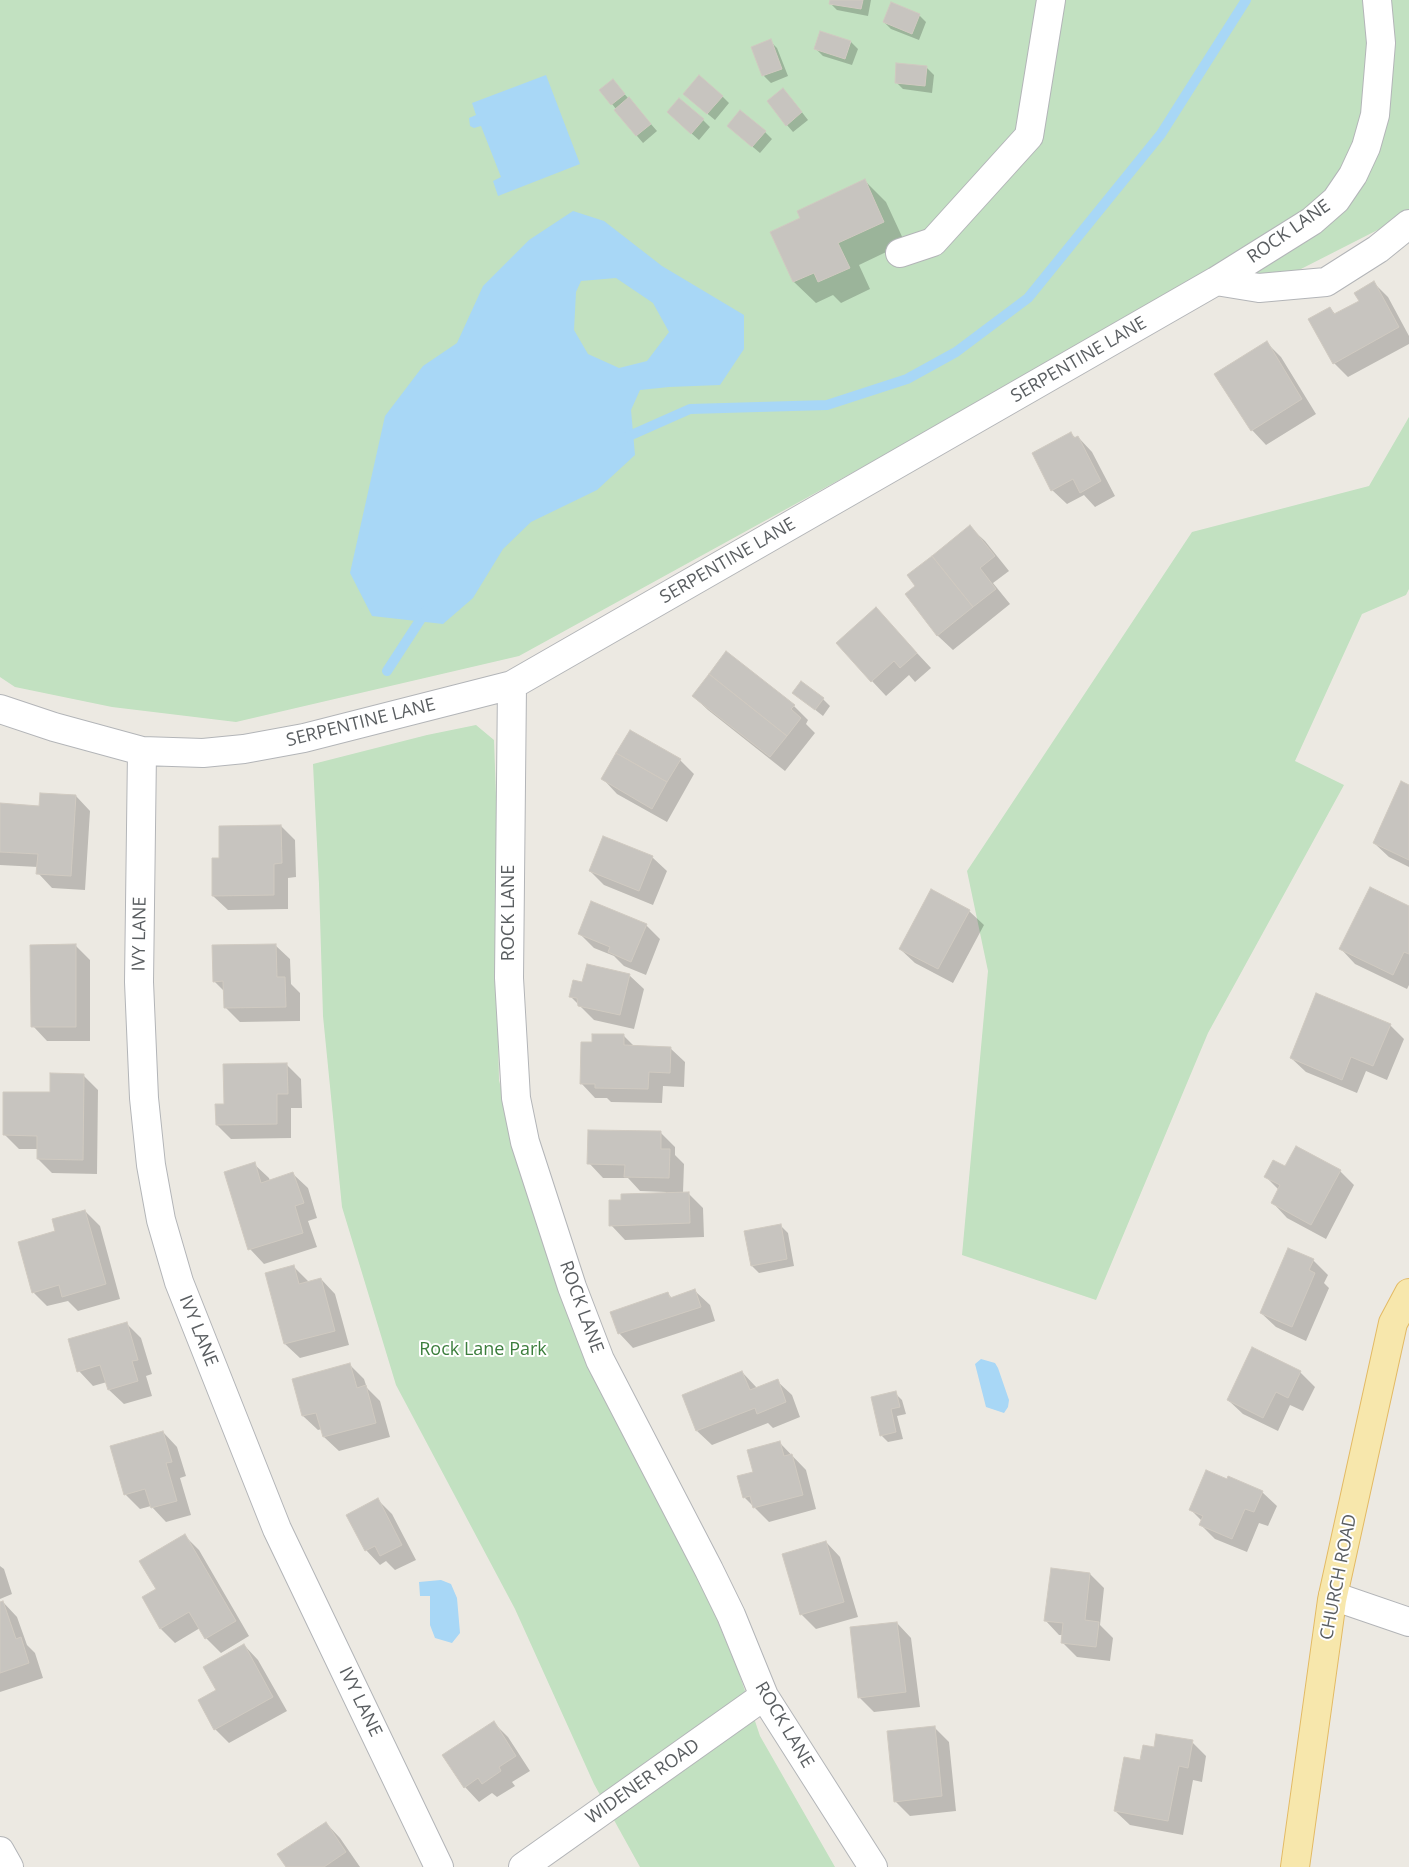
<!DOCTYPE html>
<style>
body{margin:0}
canvas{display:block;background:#ece9e2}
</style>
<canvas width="1409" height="1867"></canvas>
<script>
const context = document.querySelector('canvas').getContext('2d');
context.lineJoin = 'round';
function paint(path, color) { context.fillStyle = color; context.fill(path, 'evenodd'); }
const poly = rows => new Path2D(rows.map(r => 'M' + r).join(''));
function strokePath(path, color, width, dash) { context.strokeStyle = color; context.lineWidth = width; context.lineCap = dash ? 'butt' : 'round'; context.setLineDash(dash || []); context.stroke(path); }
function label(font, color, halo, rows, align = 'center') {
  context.font = font + ' "Open Sans",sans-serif'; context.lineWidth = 4; context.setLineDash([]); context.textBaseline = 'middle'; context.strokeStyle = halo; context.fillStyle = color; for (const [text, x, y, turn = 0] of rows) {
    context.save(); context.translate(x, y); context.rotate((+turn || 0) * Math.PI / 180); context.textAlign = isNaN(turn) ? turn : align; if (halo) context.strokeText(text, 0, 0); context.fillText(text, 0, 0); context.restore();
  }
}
const green = poly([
 [0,0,1409,0,1409,214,1299,270,1201,281,519,656,236,722,112,707,15,687,0,677],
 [1409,417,1409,589,1406,595,1362,614,1295,761,1344,785,1208,1033,1096,1300,962,1255,988,971,967,871,1192,532,1369,486],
 [476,725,494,740,497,824,496,947,499,1080,524,1184,568,1310,640,1468,693,1561,739,1673,760,1736,835,1867,640,1867,594,1784,515,1609,396,1385,342,1207,323,1016,319,884,313,764,427,735]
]);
const water = poly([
 [546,75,580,164,498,196,493,181,501,177,481,126,474,128,470,126,469,118,476,115,472,103],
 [573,211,604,221,662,266,744,315,744,349,720,385,669,387,640,390,631,410,635,455,597,490,531,522,503,549,473,598,443,624,372,616,350,573,385,416,423,366,457,343,483,286,529,240],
 [616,278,653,303,669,332,647,361,619,368,588,354,574,330,576,292,581,281],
 [981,1359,995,1363,998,1368,1009,1400,1008,1407,1004,1413,986,1407,975,1364],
 [441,1580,451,1584,457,1598,460,1633,452,1643,435,1638,430,1625,430,1596,420,1596,419,1582]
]);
const shadow = poly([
 [831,0,871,0,868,16,837,10,830,3],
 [919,15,926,22,919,40,891,29,884,22],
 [770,41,777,48,788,76,771,83,764,76,753,47],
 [851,42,858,49,852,65,823,56,816,49],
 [927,68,934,75,932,93,903,89,896,82],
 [613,81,657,131,643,143,615,110,616,109,601,90],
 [722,96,729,103,715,120,692,101],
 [790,97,808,120,793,132,787,125],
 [675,119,703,120,710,127,699,140],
 [735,132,765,132,772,139,760,153],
 [865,181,886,202,905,243,859,265,870,289,841,303,833,295,816,303,794,282,772,233,802,219],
 [1374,283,1388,297,1409,336,1409,344,1348,377,1334,363,1330,308,1336,315,1361,301],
 [1267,343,1281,357,1316,414,1266,445,1252,430],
 [1071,434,1076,438,1078,437,1092,452,1115,496,1095,507,1084,495,1067,504,1052,490],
 [970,527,985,541,1009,571,993,583,1010,604,953,650,938,636,907,595,917,587],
 [876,609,931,668,915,682,909,675,886,696,872,681],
 [794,693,823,699,830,706,823,716],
 [693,696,794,706,808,720,806,724,815,733,785,771,708,710],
 [680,760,694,774,667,822,617,794,603,779],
 [1409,786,1409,867,1389,857,1374,843],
 [76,796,90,811,85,890,52,888,38,873,38,867,0,865,0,805,40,807],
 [281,826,295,840,296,877,288,878,288,909,228,910,213,896,221,859],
 [652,857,667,871,653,905,604,885,590,871],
 [1409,907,1409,985,1407,989,1355,964,1341,949],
 [969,911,984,925,953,983,915,963,900,949],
 [646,925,660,939,646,975,624,966,614,956,594,948,580,934],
 [275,945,290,959,291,984,300,993,300,1021,240,1022,226,1008,225,992,214,981],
 [76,946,90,960,90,1041,47,1041,33,1026],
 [629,975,644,989,634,1029,594,1020,570,996,583,984],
 [1390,1025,1404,1039,1387,1080,1366,1071,1357,1093,1306,1072,1291,1058],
 [624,1036,635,1047,670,1048,685,1062,684,1087,663,1086,662,1103,611,1102,607,1098,595,1098,581,1083],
 [286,1064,301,1079,302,1108,291,1108,291,1138,231,1139,217,1125,226,1105],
 [83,1075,98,1090,97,1174,52,1173,38,1159,38,1149,19,1149,4,1134,51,1093],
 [660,1132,675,1147,675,1155,684,1164,683,1193,688,1193,703,1208,704,1237,625,1240,611,1225,622,1201,666,1194,666,1192,640,1191,628,1178,603,1178,589,1163],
 [254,1164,269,1178,270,1181,293,1174,308,1188,317,1218,308,1221,317,1247,264,1264,250,1249],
 [1285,1168,1340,1171,1354,1185,1326,1239,1287,1218,1273,1203,1279,1190,1265,1176],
 [85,1211,100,1226,120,1299,78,1311,68,1301,47,1306,33,1292],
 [781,1226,788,1233,794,1266,759,1273,752,1266],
 [1313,1260,1328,1275,1324,1283,1329,1288,1306,1341,1276,1327,1261,1313],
 [294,1267,309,1282,321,1279,335,1294,349,1345,300,1358,285,1344],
 [695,1291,710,1305,715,1321,633,1348,619,1333,668,1294,672,1298],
 [127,1324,141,1338,152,1374,146,1376,152,1396,124,1404,109,1390,107,1382,93,1386,79,1371],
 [350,1365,364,1379,367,1388,380,1401,390,1437,339,1451,324,1437,322,1429,318,1430,303,1416,294,1380],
 [742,1372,757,1388,777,1381,792,1395,800,1417,773,1428,768,1423,712,1445,697,1431],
 [1300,1372,1315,1387,1303,1411,1290,1405,1278,1431,1243,1414,1228,1400],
 [895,1393,902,1400,906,1414,897,1416,903,1439,888,1442,881,1435],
 [163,1432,177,1447,186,1476,180,1478,191,1515,166,1522,151,1506,140,1509,125,1494],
 [779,1442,806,1470,816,1509,769,1522,744,1497,754,1473],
 [1262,1492,1277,1506,1268,1526,1259,1523,1247,1552,1215,1539,1200,1524,1202,1521,1190,1509],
 [378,1500,392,1514,416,1560,395,1570,386,1561,380,1565,366,1550],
 [185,1536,199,1550,249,1636,221,1653,206,1638,200,1628,175,1643,161,1629,143,1598,157,1590],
 [826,1542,840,1557,858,1617,816,1629,801,1614],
 [0,1566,4,1569,12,1594,0,1599],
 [1090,1574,1104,1588,1100,1625,1113,1638,1110,1661,1077,1657,1062,1642,1063,1635,1059,1635,1045,1620],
 [3,1602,17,1617,27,1645,35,1653,43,1678,0,1692,0,1603],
 [897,1623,911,1638,920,1707,874,1712,860,1698],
 [244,1645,258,1660,287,1711,229,1743,215,1729,217,1690],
 [494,1723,508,1737,530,1771,512,1782,515,1786,497,1797,492,1793,479,1802,465,1787],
 [935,1728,949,1742,956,1811,910,1816,895,1801],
 [1192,1742,1206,1756,1202,1782,1193,1780,1183,1835,1130,1825,1115,1811,1141,1762,1154,1749],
 [326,1823,340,1838,360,1867,287,1867]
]);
const stream = poly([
 [620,440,690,409,827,405,907,379,956,352,1028,298,1161,134,1246,0],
 [387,671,426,611]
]);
const building = poly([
 [830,0,863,0,861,9,829,4,830,0],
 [891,2,920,14,912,34,883,22,891,2],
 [820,31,851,41,845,59,814,49,820,31],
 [771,39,782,69,762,76,751,47,771,39],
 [896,63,927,66,925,86,895,83,896,63],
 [699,75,723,96,707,114,683,94,699,75],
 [613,79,625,94,611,105,599,90,613,79],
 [783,88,802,112,786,126,767,101,783,88],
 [629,97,651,124,636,136,614,110,629,97],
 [679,98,704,119,691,134,667,112,679,98],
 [740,110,766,131,752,147,727,126,740,110],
 [865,179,884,222,838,243,850,268,818,282,814,273,793,282,770,232,800,218,797,211,865,179],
 [1374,281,1399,327,1333,364,1308,319,1330,307,1334,314,1359,301,1354,293,1374,281],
 [1267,341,1302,399,1251,431,1214,374,1267,341],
 [1071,432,1074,438,1078,436,1101,481,1080,493,1073,479,1051,491,1032,453,1071,432],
 [970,525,995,556,980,568,996,589,973,607,932,556,970,525],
 [932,556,973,607,937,636,905,594,915,586,907,575,932,556],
 [876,607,917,653,900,668,894,661,871,682,836,643,876,607],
 [726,651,795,705,791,709,801,718,787,736,709,674,726,651],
 [709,674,787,736,770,757,692,696,709,674],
 [801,681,824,698,815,710,792,693,801,681],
 [630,730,681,759,667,782,616,753,630,730],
 [616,753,667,782,652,809,601,779,616,753],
 [1401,781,1409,785,1409,860,1373,843,1401,781],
 [40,793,76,795,71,876,36,874,38,854,0,852,0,803,39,806,40,793],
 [281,825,282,863,274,864,274,895,212,896,212,858,219,858,219,826,281,825],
 [603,836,653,856,639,891,589,871,603,836],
 [1370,887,1409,906,1409,954,1404,952,1393,975,1339,949,1370,887],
 [931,889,970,910,938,969,899,949,931,889],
 [591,901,647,924,631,962,608,952,610,947,578,934,591,901],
 [76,944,76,1027,31,1027,30,945,76,944],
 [276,944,277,977,285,977,286,1007,224,1008,223,981,213,982,212,945,276,944],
 [587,964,630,974,620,1015,578,1006,577,998,569,997,573,980,582,982,587,964],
 [1316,993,1391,1024,1373,1066,1351,1057,1342,1080,1290,1058,1316,993],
 [592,1034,624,1034,624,1045,671,1047,670,1073,649,1072,648,1089,595,1088,595,1084,580,1084,581,1042,592,1042,592,1034],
 [287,1063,288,1094,277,1094,277,1124,216,1125,215,1104,224,1104,223,1064,287,1063],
 [50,1073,84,1074,83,1160,37,1159,37,1136,3,1135,3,1092,50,1092,50,1073],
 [588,1130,661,1131,661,1149,670,1149,669,1178,624,1177,625,1165,587,1164,588,1130],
 [1296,1146,1341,1170,1311,1225,1271,1203,1280,1185,1264,1177,1273,1160,1285,1166,1296,1146],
 [255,1162,261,1183,293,1172,304,1203,295,1206,303,1233,248,1250,224,1172,255,1162],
 [689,1192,690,1223,609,1226,609,1200,621,1200,621,1194,689,1192],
 [85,1210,106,1284,62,1297,59,1285,32,1293,18,1242,55,1231,52,1219,85,1210],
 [781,1224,787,1259,751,1266,744,1231,781,1224],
 [1288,1248,1314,1259,1309,1270,1315,1273,1292,1327,1260,1313,1288,1248],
 [294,1265,299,1284,321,1278,335,1331,284,1344,265,1273,294,1265],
 [695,1289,701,1307,618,1334,610,1312,668,1292,670,1298,695,1289],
 [127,1322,138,1360,132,1361,138,1381,108,1390,100,1365,77,1372,68,1339,127,1322],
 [1252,1347,1301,1371,1288,1398,1276,1392,1263,1418,1227,1400,1252,1347],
 [350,1363,357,1388,366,1385,376,1423,323,1437,316,1413,302,1416,292,1379,350,1363],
 [742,1371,750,1390,778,1379,786,1402,757,1414,755,1408,696,1431,682,1395,742,1371],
 [896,1391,900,1407,891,1409,896,1432,880,1436,871,1397,896,1391],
 [163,1431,172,1462,166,1463,177,1501,151,1508,145,1489,124,1495,110,1446,163,1431],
 [780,1441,784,1456,792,1454,803,1495,753,1508,750,1496,743,1498,737,1476,753,1472,747,1450,780,1441],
 [1206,1470,1227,1479,1228,1476,1263,1491,1254,1512,1245,1509,1232,1539,1199,1525,1203,1516,1189,1510,1206,1470],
 [378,1498,402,1545,380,1556,375,1546,365,1551,346,1515,378,1498],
 [185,1534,236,1621,205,1639,189,1612,160,1629,142,1597,156,1589,139,1561,185,1534],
 [826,1541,844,1602,800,1615,782,1554,826,1541],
 [1051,1568,1090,1573,1085,1620,1099,1622,1096,1647,1061,1643,1063,1623,1044,1621,1051,1568],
 [3,1601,16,1639,21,1637,29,1663,0,1673,0,1602,3,1601],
 [897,1622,906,1692,858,1698,850,1627,897,1622],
 [244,1644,273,1697,214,1730,198,1700,216,1690,203,1667,244,1644],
 [494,1721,516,1756,499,1767,501,1771,482,1784,478,1778,464,1788,442,1755,494,1721],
 [935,1726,942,1796,894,1802,887,1731,935,1726],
 [1156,1734,1193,1740,1188,1768,1179,1766,1168,1821,1114,1811,1124,1757,1140,1760,1143,1745,1154,1747,1156,1734],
 [326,1822,346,1852,324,1867,286,1867,277,1854,326,1822]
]);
const minor = poly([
 [900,253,933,242,1029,136,1051,0],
 [1216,281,1259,288,1326,282,1378,249,1409,224],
 [512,685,509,978,516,1098,525,1142,572,1287,600,1360,709,1570,731,1615,764,1696,873,1867],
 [0,709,54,727,142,751,203,753,244,749,304,738,512,685,1216,281,1312,221,1336,200,1353,175,1366,147,1375,115,1381,43,1377,0],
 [142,751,139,982,144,1098,151,1165,161,1220,179,1282,277,1529,439,1867],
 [1333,1596,1409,1622],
 [0,1851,9,1867],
 [523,1867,764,1696]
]);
const primary = poly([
 [1295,1867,1332,1600,1393,1323,1409,1293]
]);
const streetNames = [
 ["ROCK LANE",1289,232,-35],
 ["SERPENTINE LANE",1079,360,-30],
 ["SERPENTINE LANE",728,561,-30],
 ["SERPENTINE LANE",361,723,-14],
 ["ROCK LANE",509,913,-90],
 ["IVY LANE",140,934,-89],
 ["ROCK LANE",581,1307,70],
 ["IVY LANE",198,1331,68],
 ["CHURCH ROAD",1339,1577,-79],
 ["IVY LANE",360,1702,64],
 ["ROCK LANE",784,1725,59],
 ["WIDENER ROAD",643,1782,-35]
];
const parkNames = [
 ["Rock Lane Park",483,1350]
];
paint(green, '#c2e1c1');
paint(water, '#a8d7f6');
paint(shadow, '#0003');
strokePath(stream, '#a8d7f6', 10);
paint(building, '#c7c4bf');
strokePath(building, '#d0cac1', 1);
strokePath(minor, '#b3b5b8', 30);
strokePath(primary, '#e3ba64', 30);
strokePath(minor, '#fff', 28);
strokePath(primary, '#f7e7ac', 28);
label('18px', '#5a5e61', '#fff', streetNames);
label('18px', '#3c7e3d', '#fff', parkNames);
</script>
